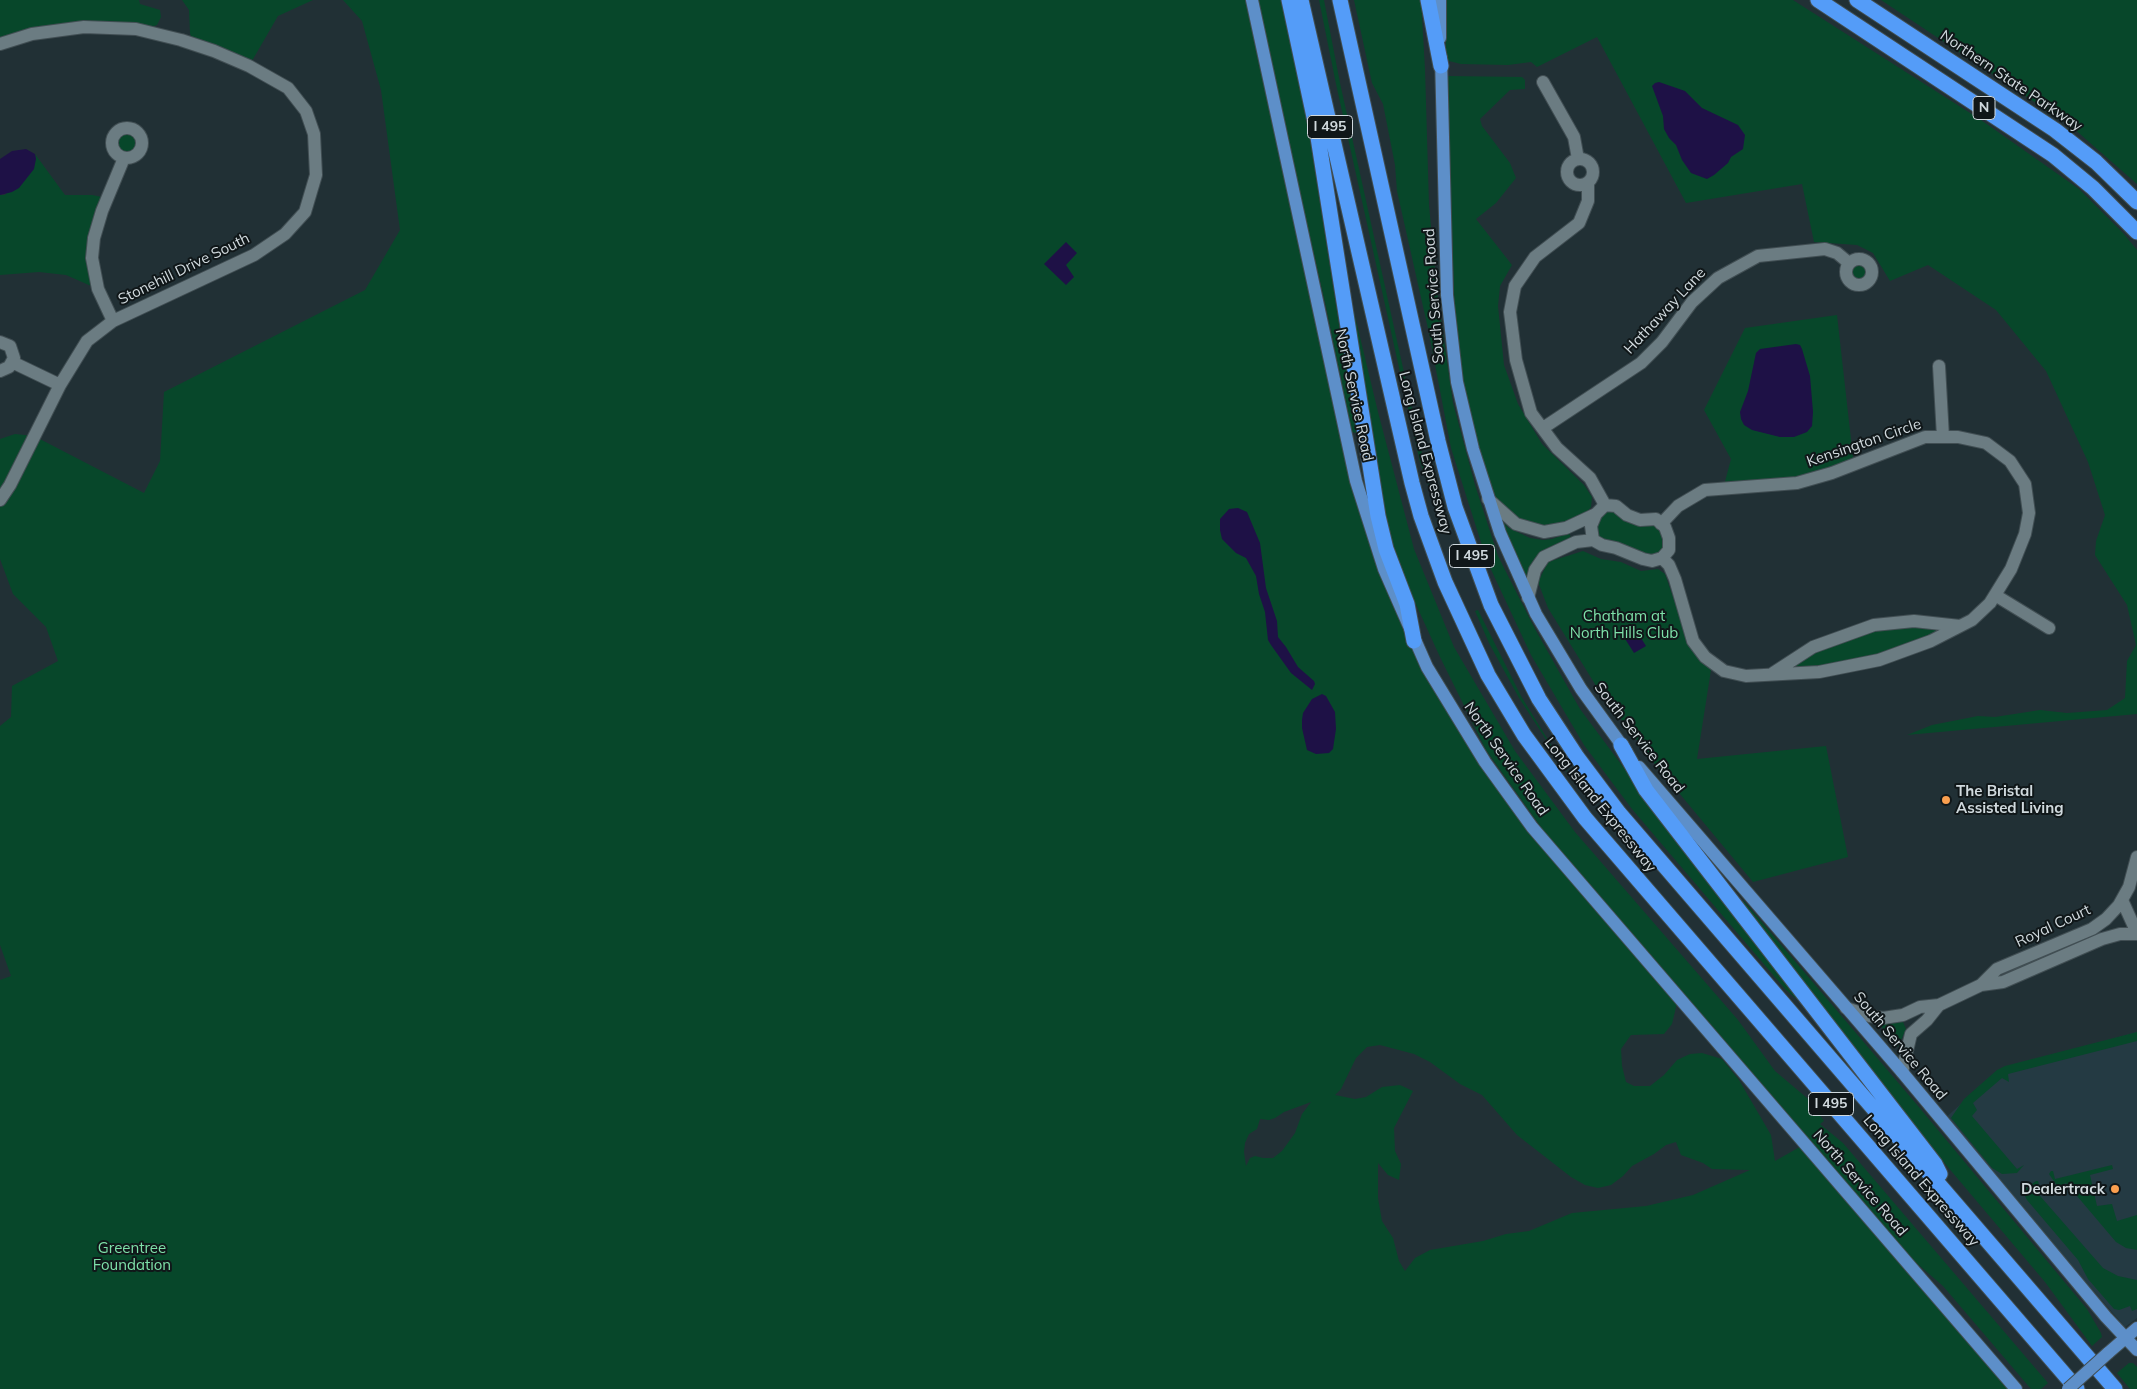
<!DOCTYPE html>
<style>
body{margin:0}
canvas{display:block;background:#213035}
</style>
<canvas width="2137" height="1389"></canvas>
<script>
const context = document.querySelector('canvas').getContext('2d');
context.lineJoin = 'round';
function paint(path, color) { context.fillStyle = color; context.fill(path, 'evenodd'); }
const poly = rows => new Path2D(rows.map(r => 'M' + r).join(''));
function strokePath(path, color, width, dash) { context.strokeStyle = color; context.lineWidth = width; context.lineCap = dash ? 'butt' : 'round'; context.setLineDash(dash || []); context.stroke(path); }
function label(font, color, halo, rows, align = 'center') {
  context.font = font + ' Mulish,sans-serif'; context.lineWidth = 4; context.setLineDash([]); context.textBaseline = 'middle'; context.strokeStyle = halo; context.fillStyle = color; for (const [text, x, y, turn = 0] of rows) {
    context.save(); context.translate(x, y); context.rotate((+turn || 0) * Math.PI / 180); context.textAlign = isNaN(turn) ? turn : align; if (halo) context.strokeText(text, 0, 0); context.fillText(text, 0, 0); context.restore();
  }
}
const built = poly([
 [2137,1032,2137,1318,2125,1327,1944,1119,1995,1074,2005,1068]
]);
const green = poly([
 [0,0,139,0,140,4,160,10,161,17,157,25,145,29,84,27,0,44],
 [182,0,313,0,278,16,249,66,193,43,190,33,189,10],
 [343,0,1252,0,1344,429,1397,603,1485,762,1677,1003,1672,1024,1664,1034,1631,1035,1621,1049,1622,1066,1626,1082,1634,1086,1650,1086,1664,1075,1677,1060,1690,1054,1702,1053,1722,1059,1739,1080,1771,1135,1775,1161,1805,1144,2016,1389,0,1389,0,980,11,976,0,945,0,726,11,717,12,686,58,661,46,627,13,594,0,559,0,439,15,434,34,436,144,493,160,461,164,392,365,290,400,230,381,90,362,21],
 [1380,1045,1414,1054,1430,1062,1460,1084,1482,1095,1517,1135,1571,1177,1585,1185,1598,1188,1611,1185,1623,1176,1632,1166,1654,1154,1666,1145,1676,1142,1681,1155,1703,1163,1712,1169,1750,1170,1693,1195,1646,1206,1572,1213,1529,1231,1506,1234,1483,1241,1430,1250,1415,1258,1405,1271,1399,1261,1393,1238,1382,1221,1378,1198,1378,1163,1388,1175,1399,1180,1401,1164,1395,1151,1394,1128,1413,1091,1400,1085,1382,1087,1366,1097,1355,1099,1335,1095,1341,1089,1356,1058,1367,1047],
 [1311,1102,1302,1114,1295,1133,1282,1151,1273,1158,1263,1158,1255,1156,1250,1158,1246,1166,1244,1152,1245,1143,1249,1134,1257,1129,1260,1119,1269,1120,1275,1118,1284,1112],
 [1256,0,1282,0,1309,133,1356,433,1352,432,1326,307],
 [1319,0,1324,0,1340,83,1430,490,1420,462,1336,84],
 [1354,0,1421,0,1425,69,1429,205,1437,292,1453,403,1475,485,1498,556,1535,629,1580,709,1699,869,1808,1009,1785,989,1632,809,1584,745,1531,655,1487,561,1451,448,1429,333,1397,191,1395,165,1383,104,1372,83],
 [1446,0,1793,0,1981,120,2079,189,2124,234,2137,250,2137,714,1907,735,1932,725,1978,716,1995,717,2040,710,2067,713,2107,710,2125,698,2127,661,2136,645,2127,605,2095,555,2096,541,2105,515,2088,462,2046,371,1996,310,1928,265,1890,281,1873,253,1857,245,1814,242,1802,184,1686,203,1597,37,1537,67,1531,62,1508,65,1461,64,1449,61,1446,56],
 [1881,0,2137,0,2137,184,2072,127],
 [1447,76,1522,77,1525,80,1525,89,1510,90,1480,119,1482,126,1510,163,1516,178,1496,203,1476,219,1512,265,1500,286,1498,306,1504,365,1518,404,1542,444,1584,485,1592,497,1591,507,1583,517,1565,525,1537,528,1511,518,1499,506,1482,458,1463,382,1455,321],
 '112 143a15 15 0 1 1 30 0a15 15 0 1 1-30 0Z',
 [35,154,65,195,92,195,107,198,94,238,98,289,66,275,39,272,0,275,0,195,5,195,36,159],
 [1341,258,1378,412,1414,549,1454,647,1515,751,1575,832,1738,1020,1775,1071,1807,1098,1824,1121,1820,1124,1843,1143,2048,1383,2041,1389,2031,1389,1943,1286,1913,1260,1543,830,1486,750,1440,657,1392,552],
 '1846 272a13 13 0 1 1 26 0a13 13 0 1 1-26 0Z',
 [1837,315,1854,466,1832,473,1723,489,1731,459,1704,410,1745,328],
 [1605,505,1665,527,1662,558,1593,540],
 [1499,518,1509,528,1530,538,1543,540,1552,539,1569,533,1571,538,1552,546,1534,559,1528,574,1527,587],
 [1583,551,1601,559,1621,562,1641,571,1658,569,1665,574,1688,640,1701,661,1711,670,1697,759,1826,746,1848,857,1753,882,1655,764,1598,689,1548,608,1538,582,1548,562],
 [1478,610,1521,696,1575,784,1519,698,1489,643,1475,611],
 [1882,623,1960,626,1879,660,1772,674,1813,647],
 [1743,900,1918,1106,2087,1309,2101,1333,2102,1337,2092,1346,2045,1282,1947,1166,1887,1091,1745,907],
 [1899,1021,1903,1022,1906,1029,1898,1047,1880,1025],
 [2137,1032,2137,1041,2008,1074,2009,1082,2002,1078,1973,1103,1977,1110,1972,1116,2017,1169,2024,1165,2017,1173,2002,1174,1992,1168,1951,1118,1964,1099,1997,1070,2005,1066],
 [2112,1165,2113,1169,2090,1175,2097,1206,2112,1204,2117,1221,2137,1215,2137,1250,2126,1248,2116,1242,2066,1183,2058,1187,2049,1174,2051,1171,2053,1171,2055,1179],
 [2036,1181,2038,1181,2039,1185,2034,1189,2103,1268,2118,1276,2137,1280,2137,1309,2132,1311,2130,1306,2119,1310,2114,1309,2088,1279,2078,1260,2027,1200,2024,1194,2025,1189],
 [2129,1363,2133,1363,2137,1367,2137,1389,2130,1389,2117,1373]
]);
const water = poly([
 [1659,82,1685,91,1702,108,1738,125,1745,135,1743,149,1731,157,1728,163,1714,175,1707,179,1691,173,1682,160,1676,145,1669,138,1664,129,1663,116,1652,86,1655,83],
 [26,149,35,154,36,159,34,169,19,188,12,192,0,195,0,159,12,151],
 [1066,242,1077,253,1066,265,1074,277,1066,285,1044,264],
 [1796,344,1800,345,1802,349,1810,376,1813,412,1812,426,1807,432,1794,437,1780,437,1752,430,1744,425,1741,419,1740,412,1748,391,1756,353,1760,349],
 [1238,508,1247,512,1260,543,1266,588,1277,621,1278,637,1286,647,1298,667,1314,681,1315,684,1312,690,1291,673,1271,645,1268,640,1265,612,1259,594,1256,576,1246,558,1236,553,1222,539,1220,530,1220,519,1229,509],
 [1634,627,1646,646,1634,653,1622,634],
 [1322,694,1326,696,1335,712,1336,729,1333,749,1329,753,1316,754,1307,750,1302,728,1302,720,1303,713,1312,699]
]);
const minor = poly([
 [0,44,32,34,84,27,136,29,181,40,214,51,249,66,288,88,306,111,314,134,316,175,305,212,285,234,254,255,113,321,87,341,60,385,10,485,0,500],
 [1543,82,1574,137,1578,159],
 '112 143a15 15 0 1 1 30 0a15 15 0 1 1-30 0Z',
 '1567 172a13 13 0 1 1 26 0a13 13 0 1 1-26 0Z',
 [1588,183,1588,201,1579,223,1535,257,1515,286,1510,312,1516,360,1531,413,1557,448,1590,478,1605,505],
 '1846 272a13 13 0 1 1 26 0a13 13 0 1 1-26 0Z',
 [113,321,98,289,92,258,94,238,102,211,124,158],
 [0,342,10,346,14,358,9,367,0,371],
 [12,362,60,385],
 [1939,366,1943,437],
 [1543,428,1641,363,1662,342,1692,302,1718,278,1758,256,1825,249,1837,253,1849,263],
 [1488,499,1516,524,1544,532,1566,528,1596,514],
 [1605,505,1616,506,1627,515,1640,520,1656,519,1665,527,1669,538,1669,550,1662,558,1652,561,1643,559,1616,548,1602,545,1593,540,1591,526,1596,514,1605,505],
 [1661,524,1678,506,1705,490,1797,483,1832,473,1925,437,1958,437,1986,443,2010,461,2025,484,2029,513,2025,534,2011,569,1990,603,1972,620,1931,641,1879,660,1819,672,1746,676,1724,671,1705,657,1693,641,1675,579,1669,565,1662,558],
 [1995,595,2049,628],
 [1528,598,1535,570,1544,557,1576,542,1593,540],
 [1773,673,1813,647,1874,625,1914,621,1960,626],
 [2122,900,2137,933],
 [1981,985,2003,982,2102,939,2120,934,2137,934],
 [1846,1008,1870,1016,1883,1018,1903,1015,1920,1007,1939,1005,1981,985,1997,969,2092,929,2106,919,2119,905,2129,887,2137,857],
 [1902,1072,1911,1034,1927,1020,1939,1005]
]);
const major = poly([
 [1252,0,1356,481,1384,569,1427,667,1485,762,1532,827,2016,1389],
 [1440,0,1440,38],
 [1441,58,1447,295,1457,382,1473,449,1500,533,1536,614,1581,689,1626,751],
 [1639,767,1902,1072,2106,1317,2137,1350],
 [2108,1353,2137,1328]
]);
const highway = poly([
 [1289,0,1317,131,1378,516,1386,549,1407,604,1414,641],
 [1301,0,1412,483,1421,516,1445,582,1488,675,1524,735,1585,818,2077,1389],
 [1340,0,1438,441,1455,507,1491,605,1539,699,1577,757,1619,813,2115,1389],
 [1428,0,1441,66],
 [1818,0,2053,155,2093,188,2137,232],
 [1857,0,2055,130,2096,162,2137,202],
 [1621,745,1646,790,1935,1164,1940,1174]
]);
const majorBridge = poly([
 [2068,1389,2108,1353]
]);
const markers = [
 [1946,800,5,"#fa9f4f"],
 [2115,1189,5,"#fa9f4f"]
];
const shields = [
 [1984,108,22],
 [1330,127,45],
 [1472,556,45],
 [1831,1104,45]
];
const shieldNames = [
 ["N",1984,108],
 ["I 495",1330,127],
 ["I 495",1472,556],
 ["I 495",1831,1104]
];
const streetNames = [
 ["Northern State Parkway",2011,81,34],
 ["Stonehill Drive South",184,269,-26],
 ["South Service Road",1434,296,-94],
 ["Hathaway Lane",1665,311,-47],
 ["North Service Road",1354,395,78],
 ["Kensington Circle",1864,443,-19],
 ["Long Island Expressway",1425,453,75],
 ["South Service Road",1639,738,52],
 ["North Service Road",1506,759,55],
 ["Long Island Expressway",1600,805,51],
 ["Royal Court",2053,926,-25],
 ["South Service Road",1900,1046,50],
 ["Long Island Expressway",1921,1181,49],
 ["North Service Road",1860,1183,49]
];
const parkNames = [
 ["Chatham at",1624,616],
 ["North Hills Club",1624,633],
 ["Greentree",132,1248],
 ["Foundation",132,1265]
];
const poiNames = [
 ["The Bristal",1956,791],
 ["Assisted Living",1956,808],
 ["Dealertrack",2105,1189,"right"]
];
paint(built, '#243a43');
paint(green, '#07472a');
paint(water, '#1e1146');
strokePath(minor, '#414e53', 14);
strokePath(major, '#414e53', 14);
strokePath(highway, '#414e53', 17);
strokePath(minor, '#6b7c82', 12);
strokePath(major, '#5d8fc9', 12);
strokePath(highway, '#549cf8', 15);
strokePath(majorBridge, '#414e53', 14, []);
strokePath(majorBridge, '#5d8fc9', 12);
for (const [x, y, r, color] of markers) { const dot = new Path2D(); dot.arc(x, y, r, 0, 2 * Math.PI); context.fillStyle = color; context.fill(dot); strokePath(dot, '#101719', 2); }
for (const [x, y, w] of shields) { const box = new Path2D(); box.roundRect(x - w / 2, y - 11.5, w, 23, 4); context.fillStyle = '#101719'; context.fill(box); strokePath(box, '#d0d9dd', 1); }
label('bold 14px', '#d0d9dd', null, shieldNames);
label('15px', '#d0d9dd', '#101719', streetNames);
label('15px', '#7ee1a9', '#101719', parkNames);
label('bold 15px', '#d0d9dd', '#101719', poiNames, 'left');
</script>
